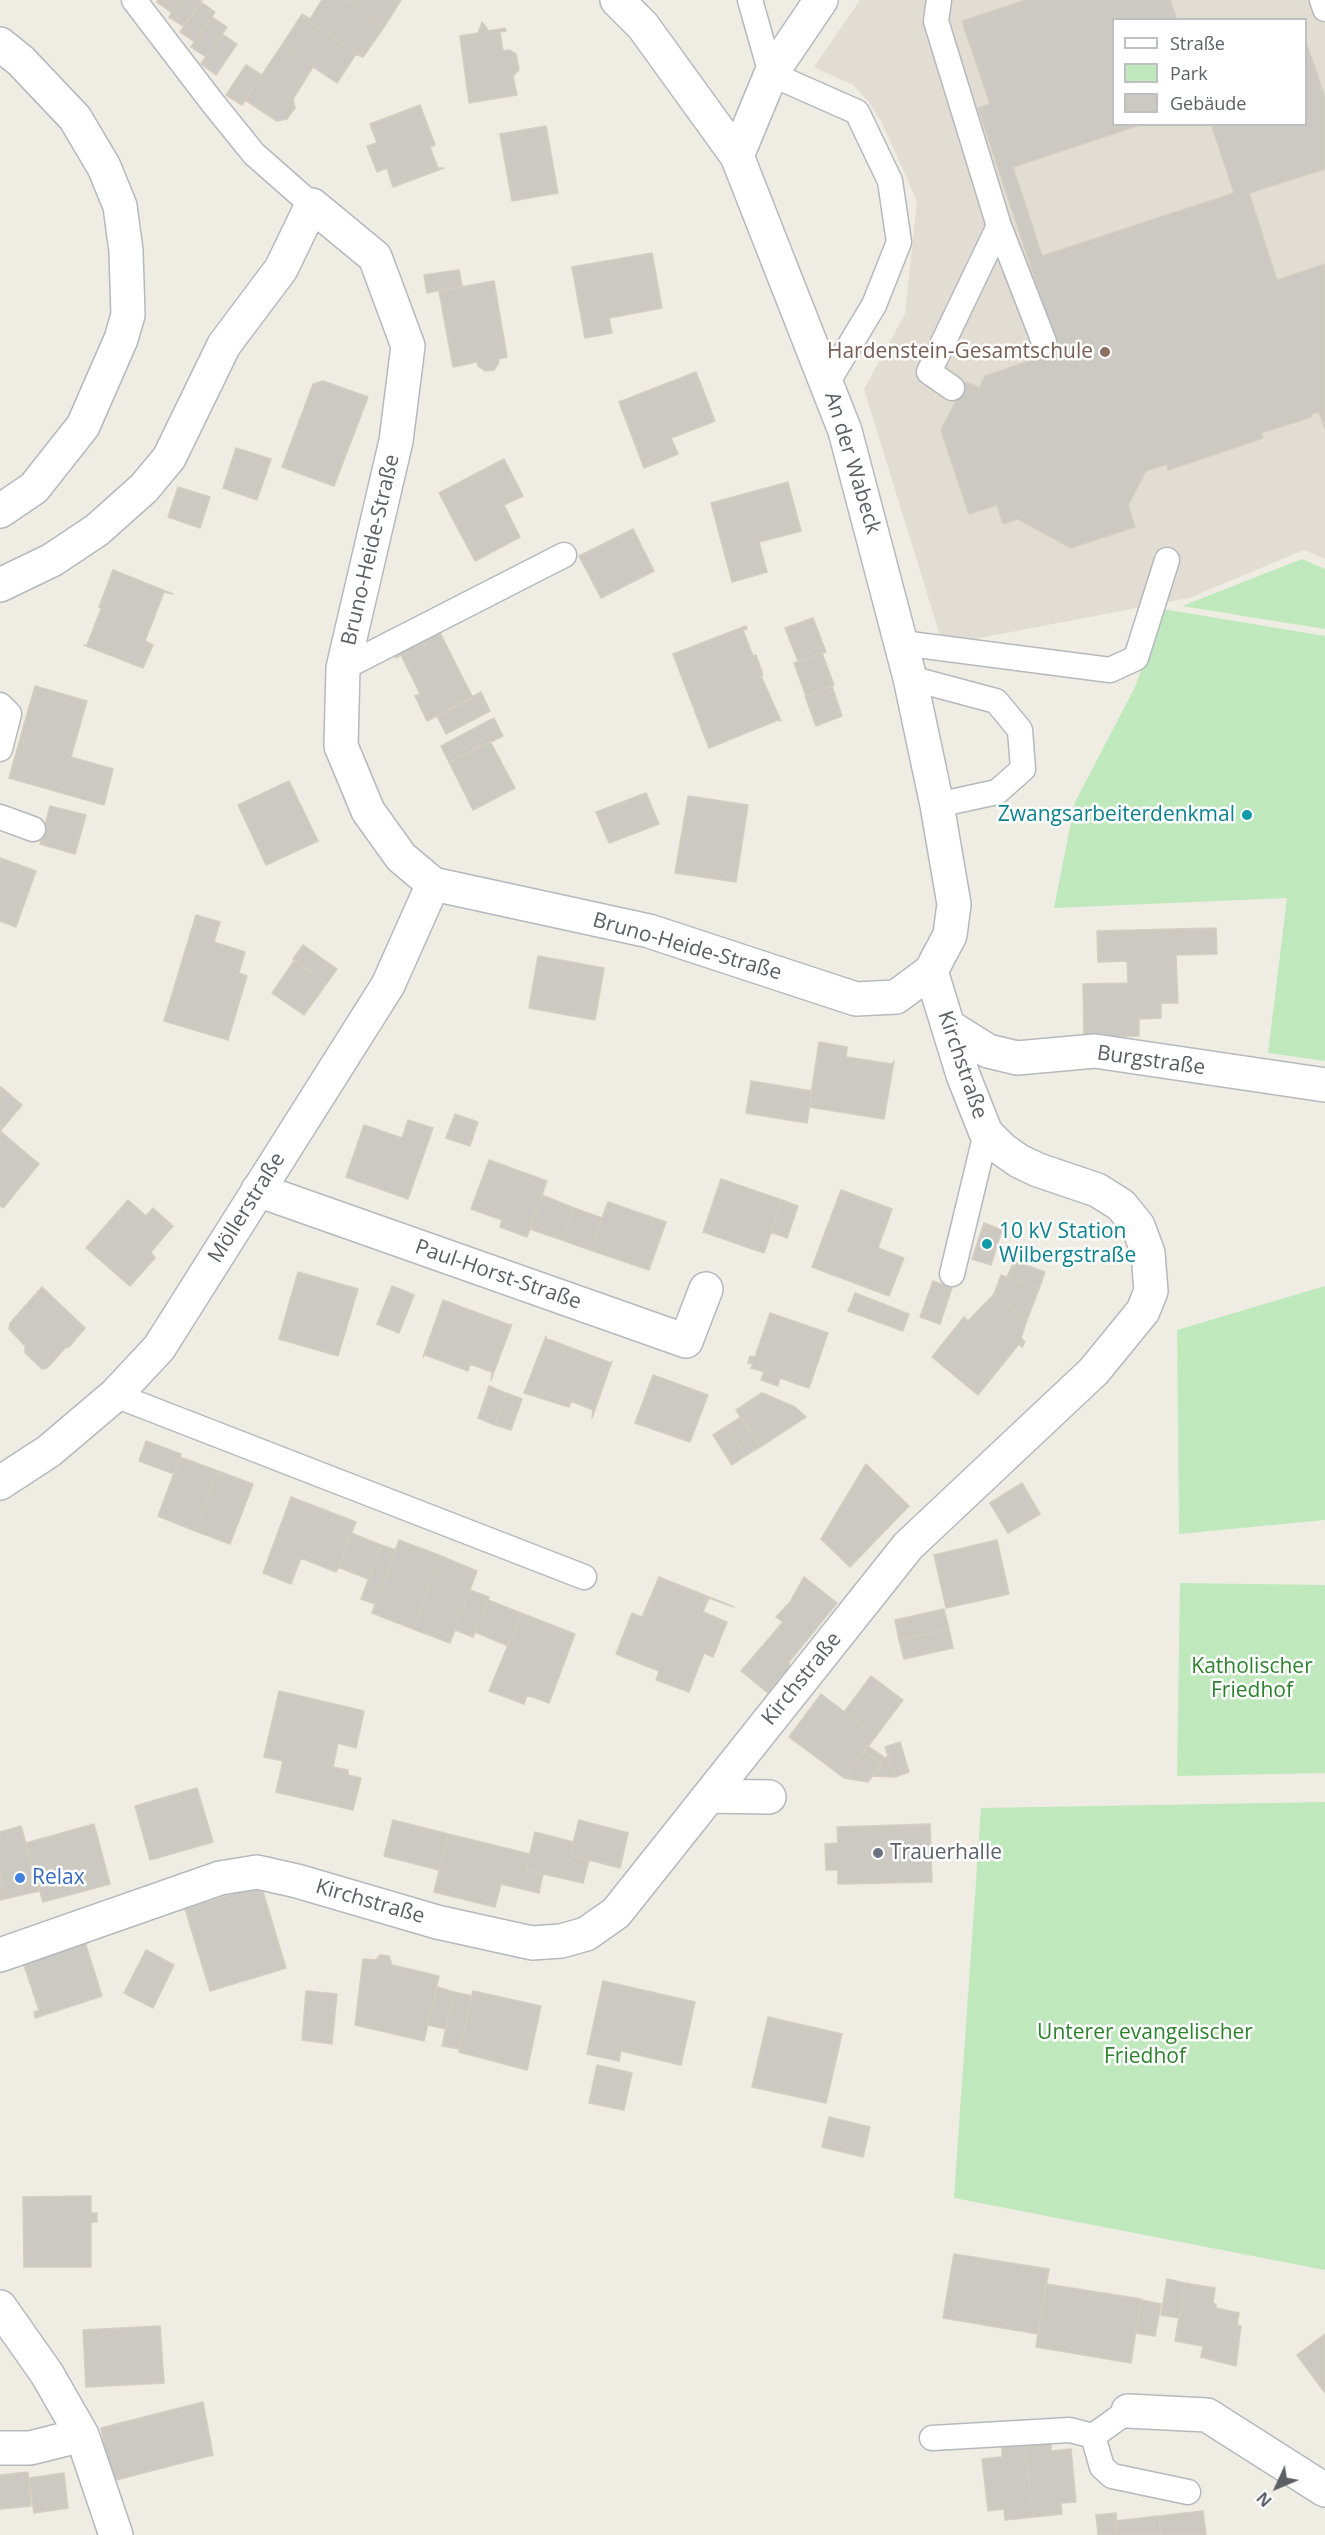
<!DOCTYPE html>
<meta charset="utf-8">
<style>
body{margin:0}
#map{position:relative;width:1325px;height:2535px;overflow:hidden;background:#efece3;font-family:"Open Sans",sans-serif}
canvas{display:block}
.legend{position:absolute;left:1112px;top:18px;width:195px;height:108px;box-sizing:border-box;background:#fff;border:2px solid #bdbfc1;margin:0;padding:8px 10px;list-style:none;font-size:18px;color:#5b6065}
.legend li{display:flex;align-items:center;gap:12px;height:30px}
.legend b{width:30px;border:2px solid #bdbfc1}
.north{position:absolute;left:1247px;top:2457px;width:60px;height:60px;-webkit-text-stroke:4px #fff;paint-order:stroke;rotate:226deg;font-size:16px;font-weight:700;line-height:24px;text-align:center;color:#5b6065}
.north::after{content:'';display:block;margin:auto;width:21px;height:27px;background:#5b6065;clip-path:polygon(50% 0,100% 100%,50% 72%,0 100%)}
</style>
<div id="map">
<canvas width="1325" height="2535"></canvas>
<ul class="legend">
<li><b style="height:8px;background:#fff"></b>Straße</li>
<li><b style="height:16px;background:#bfe9bd"></b>Park</li>
<li><b style="height:16px;background:#ccc8c2"></b>Gebäude</li>
</ul>
<div class="north">N</div>
</div>
<script>
const context = document.querySelector('canvas').getContext('2d');
context.lineJoin = 'round';
function paint(path, color) { context.fillStyle = color; context.fill(path, 'evenodd'); }
const poly = rows => new Path2D(rows.map(r => 'M' + r).join(''));
function strokePath(path, color, width, dash) { context.strokeStyle = color; context.lineWidth = width; context.lineCap = dash ? 'butt' : 'round'; context.setLineDash(dash || []); context.stroke(path); }
function label(font, color, halo, rows, align = 'center') {
  context.font = font + ' "Open Sans",sans-serif'; context.lineWidth = 5; context.setLineDash([]); context.textBaseline = 'middle'; context.strokeStyle = halo; context.fillStyle = color; for (const [text, x, y, turn = 0] of rows) {
    context.save(); context.translate(x, y); context.rotate((+turn || 0) * Math.PI / 180); context.textAlign = isNaN(turn) ? turn : align; if (halo) context.strokeText(text, 0, 0); context.fillText(text, 0, 0); context.restore();
  }
}
const education = poly([
 [860,0,1325,0,1325,559,1304,550,1189,598,943,645,864,389,905,314,917,201,882,123,869,102,853,85,814,67],
 [1114,20,1306,20,1306,124,1114,124]
]);
const green = poly([
 [1302,559,1325,569,1325,629,1182,606],
 [1163,609,1325,636,1325,1061,1268,1053,1287,898,1054,908,1075,802,1135,687],
 [1325,1286,1325,1520,1179,1534,1177,1330],
 [1180,1583,1325,1585,1325,1773,1177,1776],
 [1325,1802,1325,2270,954,2198,981,1808]
]);
const building = poly([
 [158,0,181,0,172,13,157,2,158,0],
 [181,0,202,0,183,26,169,17,181,0],
 [322,0,344,0,384,27,363,57,301,16,302,14,310,19,322,0],
 [344,0,401,0,384,27,344,0],
 [1026,0,1170,0,1177,20,1114,20,1114,124,1143,124,1013,167,1042,256,1234,193,1211,124,1306,124,1306,42,1325,97,1325,169,1249,193,1277,280,1325,264,1325,429,1319,412,1311,414,1311,417,1261,433,1263,438,1168,470,1167,464,1146,471,1128,505,1135,527,1071,548,1018,519,1003,524,997,505,969,514,941,430,966,382,979,388,985,376,1059,351,978,108,990,104,962,21,1026,0],
 [201,2,215,12,195,42,180,32,201,2],
 [301,16,363,57,356,54,337,83,282,45,301,16],
 [212,17,227,27,206,57,191,47,212,17],
 [482,22,489,31,505,28,506,31,500,32,503,51,509,50,516,54,519,70,513,76,517,95,469,103,460,36,478,33,482,22],
 [222,34,237,44,216,75,201,64,222,34],
 [282,45,337,83,313,67,293,99,295,108,287,119,277,121,245,100,282,45],
 [246,65,262,75,242,105,226,95,246,65],
 [420,105,435,145,430,147,438,168,444,168,393,187,387,168,377,172,367,146,377,143,370,124,420,105],
 [546,126,558,193,512,201,500,134,546,126],
 [652,253,662,308,609,318,612,333,585,338,572,267,652,253],
 [459,270,462,286,427,293,424,275,459,270],
 [494,281,507,357,498,359,499,362,494,370,485,371,478,366,477,362,453,367,439,291,494,281],
 [696,372,715,421,671,438,678,454,644,468,619,402,696,372],
 [323,381,368,397,334,486,282,467,313,384,323,381],
 [236,448,271,459,257,500,223,488,236,448],
 [504,459,523,496,504,505,520,537,475,561,439,493,504,459],
 [788,482,801,531,759,542,767,572,732,582,711,503,788,482],
 [178,487,210,497,200,528,168,517,178,487],
 [633,529,654,571,601,598,579,556,633,529],
 [113,570,173,594,164,592,145,641,153,645,143,668,84,645,87,645,101,609,99,607,113,570],
 [813,618,826,652,798,661,785,628,813,618],
 [746,626,747,629,743,630,753,656,756,655,763,675,761,676,781,721,778,720,709,748,673,654,746,626],
 [440,633,473,698,427,721,415,696,420,694,401,655,396,658,394,655,440,633],
 [822,653,834,685,806,696,794,663,822,653],
 [35,686,87,701,71,757,113,769,104,805,9,778,35,686],
 [832,686,842,716,816,726,805,696,832,686],
 [481,692,490,711,446,734,437,716,481,692],
 [494,718,503,736,449,762,441,746,494,718],
 [490,741,515,788,473,810,449,762,490,741],
 [289,781,318,841,266,865,238,805,289,781],
 [646,793,659,824,609,843,596,812,646,793],
 [688,796,748,805,736,882,675,873,688,796],
 [50,806,86,815,75,854,40,844,50,806],
 [0,858,36,871,16,927,0,921,0,858],
 [196,915,220,922,214,942,245,952,239,973,247,976,228,1040,164,1021,196,915],
 [1216,928,1217,954,1176,955,1178,1003,1161,1003,1161,1018,1139,1019,1139,1036,1084,1037,1083,984,1128,983,1127,961,1098,962,1097,931,1216,928],
 [303,945,337,969,327,983,293,959,303,945],
 [538,956,604,968,595,1020,529,1008,538,956],
 [294,961,327,983,304,1015,272,993,294,961],
 [819,1042,847,1047,846,1057,892,1064,894,1061,884,1119,809,1107,819,1042],
 [751,1081,812,1091,807,1123,746,1113,751,1081],
 [0,1086,22,1105,0,1131,39,1164,3,1208,0,1206,0,1086],
 [455,1114,478,1122,470,1146,446,1138,455,1114],
 [408,1120,433,1128,408,1199,346,1177,364,1125,402,1138,408,1120],
 [489,1160,547,1181,527,1237,500,1227,502,1220,471,1209,489,1160],
 [721,1179,782,1200,764,1253,703,1232,721,1179],
 [841,1190,892,1209,878,1248,904,1258,889,1296,812,1267,841,1190],
 [542,1195,574,1208,562,1240,530,1229,542,1195],
 [128,1200,146,1216,153,1208,173,1226,151,1252,155,1258,130,1286,86,1248,128,1200],
 [782,1200,798,1206,787,1238,771,1232,782,1200],
 [608,1202,666,1222,649,1270,590,1250,608,1202],
 [574,1208,602,1218,590,1250,562,1240,574,1208],
 [984,1223,1002,1230,991,1265,972,1259,984,1223],
 [1014,1261,1045,1272,1039,1289,1007,1277,1014,1261],
 [298,1272,358,1289,338,1356,279,1339,298,1272],
 [1001,1275,1039,1289,1027,1320,994,1294,1001,1275],
 [933,1281,952,1288,940,1324,920,1317,933,1281],
 [392,1286,414,1295,399,1333,377,1324,392,1286],
 [42,1287,85,1328,69,1347,65,1348,47,1368,42,1369,25,1353,25,1346,9,1329,10,1323,42,1287],
 [855,1293,909,1314,903,1331,848,1311,855,1293],
 [994,1294,1027,1320,1021,1338,1025,1342,1022,1347,1019,1344,978,1395,932,1357,964,1317,968,1321,994,1294],
 [443,1300,510,1325,512,1324,491,1380,492,1372,470,1364,468,1371,425,1355,423,1357,443,1300],
 [770,1313,828,1333,809,1388,780,1378,778,1386,761,1380,764,1372,751,1368,753,1364,748,1363,750,1356,755,1357,770,1313],
 [546,1336,546,1339,553,1341,611,1363,612,1361,592,1418,593,1410,571,1401,569,1407,524,1393,546,1336],
 [653,1375,708,1395,690,1442,635,1423,653,1375],
 [489,1386,506,1393,495,1425,478,1418,489,1386],
 [506,1393,522,1399,511,1430,495,1425,506,1393],
 [762,1393,795,1407,806,1417,760,1447,736,1410,762,1393],
 [741,1417,760,1447,745,1456,727,1426,741,1417],
 [727,1426,745,1456,732,1465,713,1435,727,1426],
 [146,1441,181,1454,174,1474,139,1461,146,1441],
 [180,1457,218,1471,195,1531,158,1516,180,1457],
 [866,1464,909,1506,850,1567,821,1539,866,1464],
 [218,1471,253,1484,230,1544,195,1531,218,1471],
 [1022,1483,1040,1514,1008,1533,990,1503,1022,1483],
 [291,1497,356,1522,336,1572,301,1558,291,1584,263,1573,291,1497],
 [351,1533,381,1545,368,1579,338,1567,351,1533],
 [399,1540,441,1556,413,1629,372,1613,399,1540],
 [997,1540,1009,1594,946,1608,934,1555,997,1540],
 [381,1545,396,1550,375,1604,361,1599,381,1545],
 [441,1556,477,1571,450,1643,413,1629,441,1556],
 [659,1577,734,1607,709,1598,703,1612,727,1622,713,1657,704,1653,689,1692,656,1680,659,1671,616,1654,632,1613,642,1617,659,1577],
 [804,1577,837,1603,789,1662,789,1667,768,1693,741,1671,783,1622,776,1617,790,1602,804,1577],
 [470,1590,489,1597,473,1637,455,1630,470,1590],
 [488,1600,521,1613,508,1646,475,1632,488,1600],
 [944,1609,949,1629,899,1640,895,1620,944,1609],
 [521,1613,575,1634,549,1703,527,1695,524,1704,489,1691,521,1613],
 [949,1629,953,1648,904,1659,899,1640,949,1629],
 [871,1676,903,1700,876,1736,844,1712,871,1676],
 [279,1691,364,1711,356,1748,338,1743,333,1767,348,1770,348,1775,361,1778,353,1810,276,1792,283,1761,264,1757,279,1691],
 [821,1694,876,1736,844,1778,789,1737,821,1694],
 [900,1742,909,1772,895,1777,885,1747,900,1742],
 [868,1746,884,1757,879,1763,864,1751,868,1746],
 [864,1751,882,1764,868,1782,844,1778,864,1751],
 [888,1756,895,1777,872,1776,882,1764,879,1763,888,1756],
 [197,1788,213,1842,150,1860,135,1806,197,1788],
 [393,1820,448,1834,439,1870,384,1856,393,1820],
 [579,1820,628,1833,620,1868,570,1855,579,1820],
 [94,1824,110,1884,43,1902,26,1843,94,1824],
 [930,1824,932,1882,838,1884,838,1870,826,1870,825,1844,838,1843,837,1827,930,1824],
 [21,1826,39,1891,8,1898,0,1871,0,1832,21,1826],
 [535,1832,573,1842,570,1855,589,1860,583,1883,526,1870,535,1832],
 [448,1834,530,1854,526,1870,543,1874,539,1893,501,1884,495,1907,434,1892,448,1834],
 [0,1871,8,1898,0,1900,0,1871],
 [261,1885,286,1968,210,1991,185,1909,261,1885],
 [85,1942,102,1996,35,2018,34,2012,39,2010,23,1962,85,1942],
 [146,1950,174,1965,153,2008,124,1993,146,1950],
 [380,1955,389,1956,392,1965,439,1976,424,2041,355,2025,363,1959,376,1960,380,1955],
 [603,1981,695,2002,681,2065,621,2051,619,2061,587,2054,603,1981],
 [437,1987,454,1992,446,2029,428,2025,437,1987],
 [306,1991,337,1994,332,2044,302,2040,306,1991],
 [473,1991,541,2006,527,2070,459,2052,473,1991],
 [454,1992,472,1996,460,2049,442,2046,454,1992],
 [768,2017,842,2034,826,2103,752,2087,768,2017],
 [597,2065,632,2073,624,2110,589,2103,597,2065],
 [829,2117,870,2127,863,2157,822,2147,829,2117],
 [91,2196,91,2213,97,2213,97,2222,91,2222,91,2267,24,2267,23,2197,91,2196],
 [954,2254,1049,2269,1038,2334,943,2318,954,2254],
 [1167,2279,1185,2283,1179,2318,1161,2315,1167,2279],
 [1185,2283,1215,2288,1213,2304,1216,2304,1216,2308,1239,2313,1237,2325,1241,2326,1236,2366,1201,2357,1203,2346,1175,2341,1185,2283],
 [1046,2284,1141,2299,1131,2363,1036,2347,1046,2284],
 [1141,2300,1161,2304,1155,2336,1136,2333,1141,2300],
 [160,2326,164,2383,86,2387,83,2330,160,2326],
 [1325,2334,1325,2393,1297,2355,1325,2334],
 [203,2402,213,2455,112,2481,109,2475,101,2428,203,2402],
 [1051,2442,1051,2451,1071,2449,1076,2502,1061,2503,1062,2514,1033,2517,1025,2445,1051,2442],
 [1025,2445,1033,2517,1005,2520,1004,2509,988,2511,982,2459,1002,2457,1002,2447,1025,2445],
 [28,2472,31,2506,0,2509,0,2475,28,2472],
 [64,2473,68,2508,34,2513,29,2478,64,2473],
 [1203,2511,1206,2535,1161,2535,1159,2516,1203,2511],
 [1116,2513,1117,2535,1098,2535,1096,2515,1116,2513],
 [1159,2516,1161,2535,1117,2535,1115,2521,1159,2516]
]);
const service = poly([
 [134,0,212,102,254,154,312,205],
 [750,0,771,74,857,112,890,181,899,242,874,305,827,383],
 [939,0,936,21,999,226,929,372,952,388],
 [1322,0,1325,9],
 [999,226,1044,342],
 [902,643,1110,670,1136,658,1167,560],
 [343,668,564,555],
 [910,678,996,701,1020,730,1023,769,997,792,937,805],
 [0,705,9,714,0,749],
 [0,817,33,829],
 [952,1274,986,1133],
 [115,1395,584,1577],
 [1093,2436,1102,2467,1112,2476,1188,2492],
 [932,2438,1070,2430,1093,2436,1128,2411]
]);
const minor = poly([
 [737,156,771,74,821,0],
 [0,585,52,560,97,530,144,488,169,458,224,345,281,269,312,205,375,257,408,346,396,441,343,668,341,746,368,811,401,857,433,884,649,931,856,999,896,997,931,971,950,935,954,904,937,805,910,678,845,431,737,156,643,26,617,0],
 [948,1026,988,1051,1017,1058,1095,1051,1325,1085],
 [258,1190,686,1341,706,1289],
 [0,1483,49,1451,115,1395,159,1348,388,985,433,884],
 [709,1796,769,1797],
 [0,1955,220,1878,257,1872,297,1881,437,1922,532,1943,561,1941,586,1934,616,1913,908,1546,1094,1371,1143,1311,1151,1291,1148,1253,1138,1226,1121,1205,1097,1190,1038,1170,1019,1161,1002,1149,986,1133,963,1075,931,971],
 [0,2307,47,2374,82,2435,116,2535],
 [1128,2411,1207,2415,1325,2490],
 [0,2448,30,2448,82,2435]
]);
const secondary = poly([
 [0,44,21,61,75,118,104,167,120,206,126,251,128,315,121,339,83,426,34,488,0,511]
]);
const markers = [
 [1105,352,6,"#8d6e63"],
 [1247,815,6,"#0f9aa8"],
 [987,1244,6,"#0f9aa8"],
 [878,1853,6,"#6b7280"],
 [20,1878,6,"#3f7fe0"]
];
const educationNames = [
 ["Hardenstein-Gesamtschule",1093,352]
];
const streetNames = [
 ["An der Wabeck",852,463,73],
 ["Bruno-Heide-Straße",371,550,-77],
 ["Bruno-Heide-Straße",687,947,16],
 ["Burgstraße",1151,1061,8],
 ["Kirchstraße",962,1065,71],
 ["Möllerstraße",247,1208,-58],
 ["Paul-Horst-Straße",498,1275,19],
 ["Kirchstraße",802,1679,-51],
 ["Kirchstraße",370,1902,16]
];
const cultureNames = [
 ["Zwangsarbeiterdenkmal",1235,815],
 ["10 kV Station",999,1232,"left"],
 ["Wilbergstraße",999,1256,"left"]
];
const parkNames = [
 ["Katholischer",1252,1667],
 ["Friedhof",1252,1691],
 ["Unterer evangelischer",1145,2033],
 ["Friedhof",1145,2057]
];
const worshipNames = [
 ["Trauerhalle",890,1853]
];
const shopNames = [
 ["Relax",32,1878]
];
paint(education, '#e1ddd3');
paint(green, '#bfe9bd');
paint(building, '#ccc8c2');
strokePath(building, '#d4cdc0', 1.5);
strokePath(service, '#b5b9be', 27);
strokePath(minor, '#b5b9be', 36);
strokePath(secondary, '#b4b9be', 36);
strokePath(service, '#fff', 24);
strokePath(minor, '#fff', 33);
strokePath(secondary, '#fff', 33);
for (const [x, y, r, color] of markers) { const dot = new Path2D(); dot.arc(x, y, r, 0, 2 * Math.PI); context.fillStyle = color; context.fill(dot); strokePath(dot, '#fff', 2); }
label('21px', '#785e54', '#fff', educationNames, 'right');
label('21px', '#5b6065', '#fff', streetNames);
label('21px', '#0d838f', '#fff', cultureNames, 'right');
label('21px', '#2d822d', '#fff', parkNames);
label('21px', '#5b616d', '#fff', worshipNames, 'left');
label('21px', '#366cbe', '#fff', shopNames, 'left');
</script>
